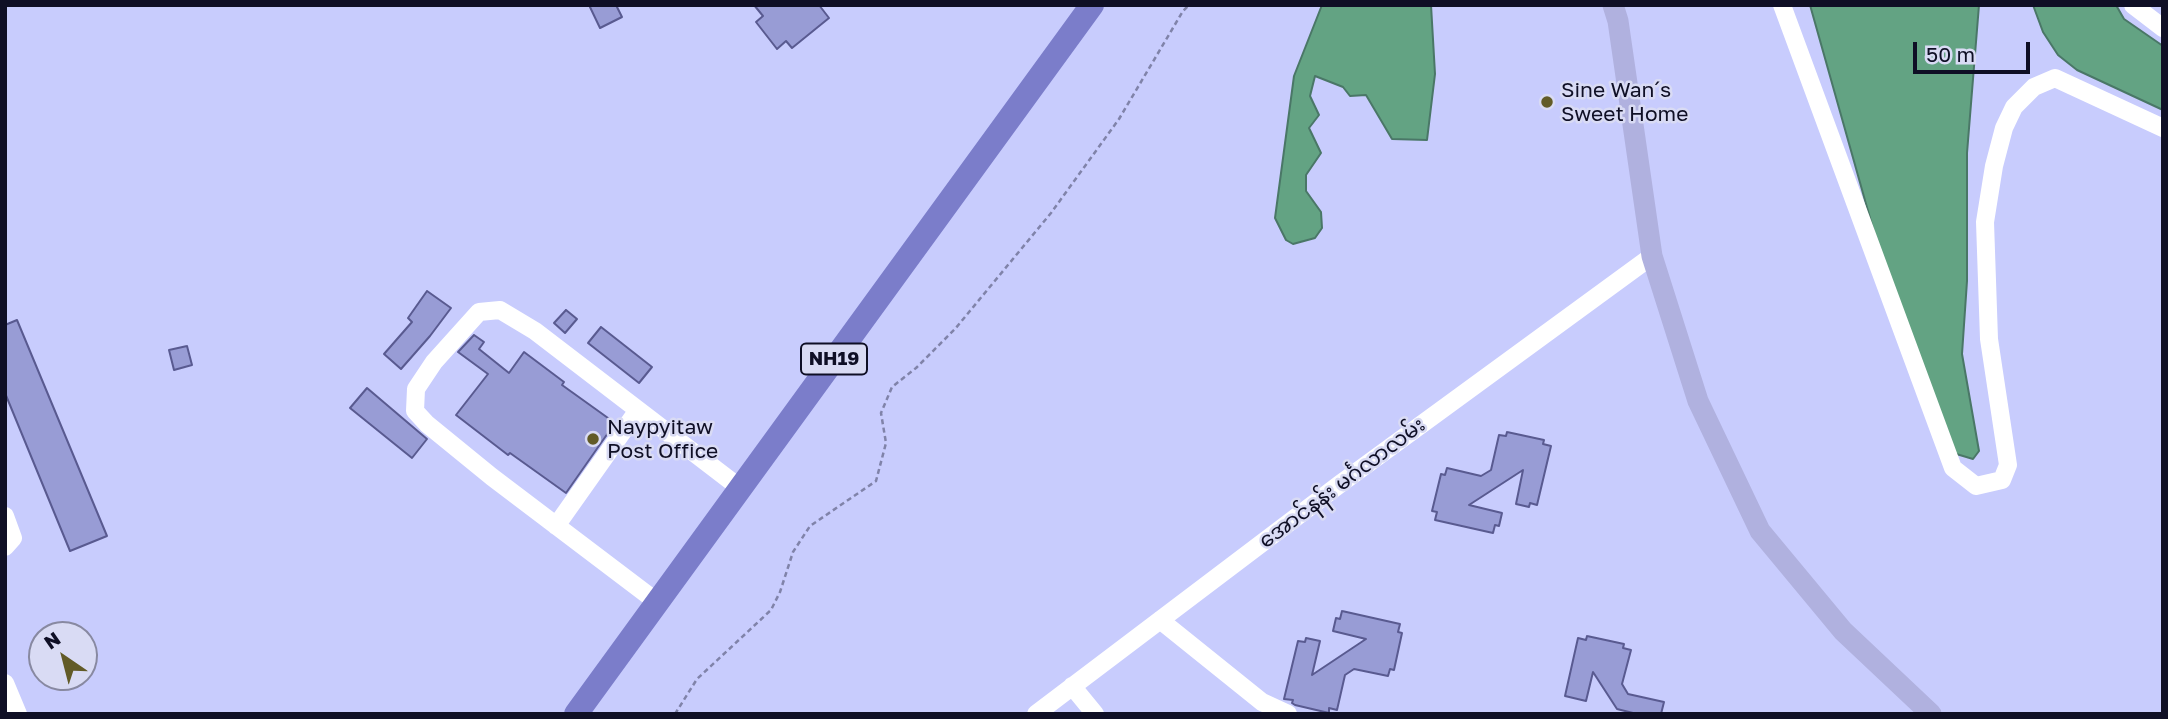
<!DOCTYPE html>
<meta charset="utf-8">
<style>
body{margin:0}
#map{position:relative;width:2168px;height:719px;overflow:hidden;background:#c8ccfd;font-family:"Golos Text",sans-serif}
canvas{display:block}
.frame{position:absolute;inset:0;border:7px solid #0f0f25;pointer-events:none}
.north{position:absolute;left:28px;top:621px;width:70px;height:70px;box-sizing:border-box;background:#d9dbf4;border:2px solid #8889a1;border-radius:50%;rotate:325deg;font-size:19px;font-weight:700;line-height:28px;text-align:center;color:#0f0f25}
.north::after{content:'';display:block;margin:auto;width:24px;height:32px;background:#625b27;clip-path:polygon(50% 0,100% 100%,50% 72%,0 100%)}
.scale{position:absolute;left:1913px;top:42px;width:117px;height:32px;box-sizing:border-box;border:4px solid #0f0f25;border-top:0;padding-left:9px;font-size:21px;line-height:24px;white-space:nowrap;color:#0f0f25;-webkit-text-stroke:5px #d9dbf4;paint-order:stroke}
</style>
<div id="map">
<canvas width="2168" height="719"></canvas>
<div class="frame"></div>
<div class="north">N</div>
<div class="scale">50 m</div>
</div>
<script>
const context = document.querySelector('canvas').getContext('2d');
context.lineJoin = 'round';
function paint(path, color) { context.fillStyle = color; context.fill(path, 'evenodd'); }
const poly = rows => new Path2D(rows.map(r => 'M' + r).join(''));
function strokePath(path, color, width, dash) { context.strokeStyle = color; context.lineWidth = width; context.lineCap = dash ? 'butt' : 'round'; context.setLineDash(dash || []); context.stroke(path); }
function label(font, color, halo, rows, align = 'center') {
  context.font = font + ' "Golos Text","Noto Sans Myanmar",sans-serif'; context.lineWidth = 5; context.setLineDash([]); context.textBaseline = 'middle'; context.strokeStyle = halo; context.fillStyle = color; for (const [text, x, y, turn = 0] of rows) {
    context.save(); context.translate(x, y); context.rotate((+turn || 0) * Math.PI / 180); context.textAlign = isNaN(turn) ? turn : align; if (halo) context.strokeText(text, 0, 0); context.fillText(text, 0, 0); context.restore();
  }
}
const water = poly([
 [1322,5,1431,5,1435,74,1427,140,1392,139,1366,95,1350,96,1343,87,1315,76,1310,96,1319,115,1309,128,1321,153,1306,175,1306,191,1321,212,1322,228,1315,238,1293,244,1286,240,1275,218,1294,76,1322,5],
 [1810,5,1979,5,1967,153,1967,281,1962,354,1979,451,1973,459,1953,453,1877,243,1810,5],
 [2033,5,2116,5,2124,19,2163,46,2163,110,2077,70,2058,55,2043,32,2033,5]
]);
const building = poly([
 [589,5,616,5,622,17,600,28,589,5],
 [754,5,819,5,829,18,792,48,786,41,777,49,756,22,763,16,754,5],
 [427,291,451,308,430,336,401,369,384,354,412,322,408,318,427,291],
 [566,310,577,319,565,333,554,323,566,310],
 [17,320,107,536,70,551,5,393,5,325,17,320],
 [601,327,652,367,639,383,588,343,601,327],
 [474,335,484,342,479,349,509,373,524,352,564,382,562,385,615,423,566,493,510,453,508,455,456,415,488,374,458,352,474,335],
 [187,346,192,365,174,370,169,350,187,346],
 [367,388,427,439,412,458,350,408,367,388],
 [1507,432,1544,440,1543,444,1551,446,1537,505,1530,503,1529,507,1516,504,1523,470,1469,505,1502,513,1499,526,1495,525,1493,533,1435,520,1437,512,1432,511,1441,474,1445,475,1447,468,1481,476,1491,470,1499,435,1506,436,1507,432],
 [1342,611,1400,624,1398,632,1402,633,1394,670,1390,669,1388,676,1354,669,1345,675,1337,710,1329,708,1329,713,1295,705,1292,703,1293,700,1284,699,1298,641,1305,642,1306,638,1320,641,1312,675,1366,639,1333,631,1336,618,1340,619,1342,611],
 [1587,636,1624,644,1623,648,1631,650,1622,684,1628,694,1664,702,1661,714,1637,714,1617,709,1593,672,1586,701,1565,696,1578,638,1586,640,1587,636]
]);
const path = poly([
 [675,714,697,679,771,610,780,592,793,552,810,526,876,481,886,443,881,413,892,387,916,368,955,329,1051,213,1119,119,1183,11,1189,5]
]);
const minor = poly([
 [1782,5,1953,468,1976,486,2002,480,2008,465,1989,339,1985,222,1994,166,2004,128,2014,107,2034,87,2055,78,2163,128],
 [2133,5,2163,28],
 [5,516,13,538,5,547],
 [556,526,638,410],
 [657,602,492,477,427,424,415,411,416,389,434,362,479,312,500,310,535,331,740,488],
 [1160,620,1262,702,1288,714],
 [5,683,18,714],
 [1072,686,1095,714],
 [1036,714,1340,484,1652,256]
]);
const major = poly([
 [1613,5,1618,21,1652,256,1698,401,1760,531,1843,631,1931,714]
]);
const highway = poly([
 [576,714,1092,5]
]);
const markers = [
 [1547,102,7,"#625b27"],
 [593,439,7,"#625b27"]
];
const shields = [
 [834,359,66]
];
const shieldNames = [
 ["NH19",834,359]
];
const poiNames = [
 ["Sine Wan´s",1561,90],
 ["Sweet Home",1561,114],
 ["Naypyitaw",607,427],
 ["Post Office",607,451]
];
const streetNames = [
 ["အောင်နန်း မင်္ဂလာလမ်း",1342,483,-37]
];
paint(water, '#63a383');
strokePath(water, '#4a7767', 2);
paint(building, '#989cd5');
strokePath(building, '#595a90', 2);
strokePath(path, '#8083a9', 2.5, [5, 3.5]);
strokePath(minor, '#fff', 18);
strokePath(major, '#b0b1df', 21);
strokePath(highway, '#7b7dca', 24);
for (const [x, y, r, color] of markers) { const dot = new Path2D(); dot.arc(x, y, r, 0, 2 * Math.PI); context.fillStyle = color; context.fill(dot); strokePath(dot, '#d9dbf4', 2.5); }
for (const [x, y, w] of shields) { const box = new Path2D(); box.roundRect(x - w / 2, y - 15.5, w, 31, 5); context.fillStyle = '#d9dbf4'; context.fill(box); strokePath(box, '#0f0f25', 2); }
label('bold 19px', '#0f0f25', null, shieldNames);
label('21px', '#0f0f25', '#d9dbf4', poiNames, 'left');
label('21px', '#0f0f25', '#d9dbf4', streetNames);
</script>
